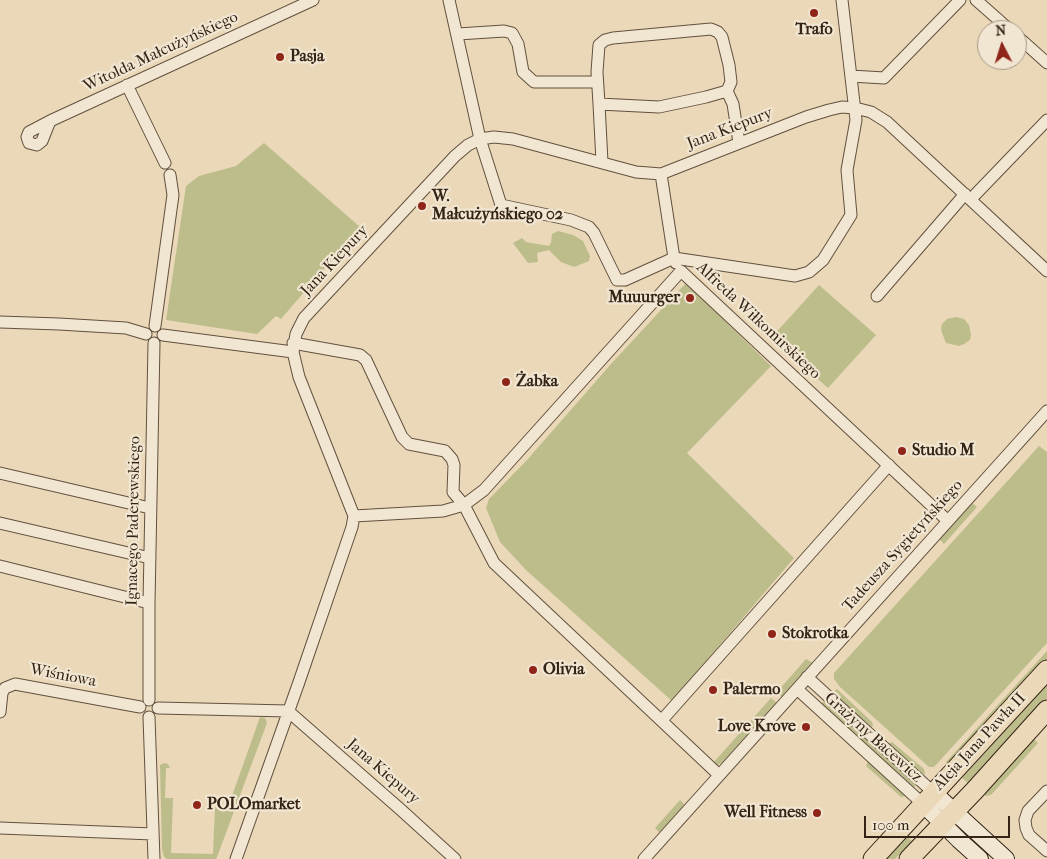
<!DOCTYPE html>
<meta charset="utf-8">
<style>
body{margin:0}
#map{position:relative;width:1047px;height:859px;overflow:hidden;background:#ead8b8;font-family:"IM FELL French Canon",serif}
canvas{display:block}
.north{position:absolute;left:977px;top:20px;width:50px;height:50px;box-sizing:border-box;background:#f1e6d1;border:1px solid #a69886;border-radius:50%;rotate:355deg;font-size:14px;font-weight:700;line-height:20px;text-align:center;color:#352315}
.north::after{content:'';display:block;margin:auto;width:18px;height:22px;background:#8f2418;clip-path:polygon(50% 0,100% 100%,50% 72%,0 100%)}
.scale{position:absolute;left:864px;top:816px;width:146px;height:22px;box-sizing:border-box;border:2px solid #352315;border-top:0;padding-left:6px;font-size:15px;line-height:18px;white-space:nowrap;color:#352315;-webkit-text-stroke:4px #f1e6d1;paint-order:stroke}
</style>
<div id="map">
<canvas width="1047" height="859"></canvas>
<div class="north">N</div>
<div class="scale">100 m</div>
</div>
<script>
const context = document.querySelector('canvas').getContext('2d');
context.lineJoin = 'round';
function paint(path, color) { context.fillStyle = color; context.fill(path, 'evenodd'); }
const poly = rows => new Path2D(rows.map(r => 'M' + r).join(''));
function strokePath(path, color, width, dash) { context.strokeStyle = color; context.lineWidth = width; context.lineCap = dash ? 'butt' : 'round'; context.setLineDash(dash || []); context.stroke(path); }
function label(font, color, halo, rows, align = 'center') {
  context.font = font + ' "IM FELL French Canon",serif'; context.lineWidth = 4.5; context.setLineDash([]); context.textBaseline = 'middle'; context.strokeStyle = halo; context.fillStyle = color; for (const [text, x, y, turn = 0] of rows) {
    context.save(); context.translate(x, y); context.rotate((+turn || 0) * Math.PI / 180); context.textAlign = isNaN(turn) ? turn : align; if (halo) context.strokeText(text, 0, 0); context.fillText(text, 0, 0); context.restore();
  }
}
const green = poly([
 [264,143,360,227,281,319,276,316,257,334,166,320,186,186,199,176,236,166],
 [558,231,573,235,583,241,590,256,589,261,574,267,561,262,549,250,537,253,538,262,528,263,513,243,522,238,526,242,549,246,551,243,552,234],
 [686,283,771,366,687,453,794,558,672,701,526,570,500,542,486,508,489,499,527,460,611,364],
 [819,285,876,335,828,388,771,338],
 [956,317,964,319,969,325,971,335,970,340,964,344,959,346,946,343,941,330,942,324,947,319],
 [1039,446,1047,452,1047,643,934,767,929,767,840,687,834,679,834,673],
 [972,503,977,507,944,544,939,539],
 [1047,651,1047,661,994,714,948,764,946,762],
 [806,659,813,663,782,698,777,692],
 [1047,679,1047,698,969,784,962,778,987,751,1024,704],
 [837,689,872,722,873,725,871,729,832,693],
 [771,698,777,703,722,763,717,765,713,763],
 [825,700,912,780,916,785,914,787,821,704],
 [260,717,265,718,267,723,217,857,216,859,167,859,164,857,162,849,160,765,164,763,168,764,170,768,166,768,165,798,173,798,171,853,213,854,215,807,227,810],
 [1033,738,1038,743,991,795,986,796,982,794],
 [892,742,924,769,925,775,920,773,888,744],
 [868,761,904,792,906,796,901,797,866,766],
 [680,800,685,805,660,833,655,828],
 [905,835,912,841,895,859,884,859]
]);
const street = poly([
 [449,0,480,139,501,205,571,220,589,227,594,233,617,280,625,280,674,258,795,276,809,272,823,260,851,215,847,170,856,120,842,0],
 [976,0,1010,30],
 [458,34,504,31,512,33,518,44,523,72,534,82,597,82],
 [1017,36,1047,63],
 [851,76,884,78,960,0],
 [127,85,165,163],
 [599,104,597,72,599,45,605,40,613,38,711,29,718,32,722,37,729,65,731,82,727,91],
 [50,121,42,141,37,145,29,143,27,137,29,132,50,121,313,0],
 [602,162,599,104,659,107,706,97,727,91,733,104,739,143],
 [661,174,674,258,676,263],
 [971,199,1047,120],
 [877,296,965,194],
 [0,322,59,324,126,328,146,334],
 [155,326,173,195,170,175],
 [163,335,293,352],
 [293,343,360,355,366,360,402,437,409,444,445,451,452,459,454,465,453,492,464,505,443,511,354,516],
 [0,473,150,508],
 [0,523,150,558],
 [0,566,149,603],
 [807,677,934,793],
 [797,689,923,804],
 [149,700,149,603,154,343],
 [158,708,288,711],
 [288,711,400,809,455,859],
 [0,712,2,693,5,688,15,684,140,707],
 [149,717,154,859],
 [662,720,889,465],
 [719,775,494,563,464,505,484,490,681,271,948,521],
 [1047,791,1028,811,1025,820,1026,828,1029,835,1047,851],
 [0,828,153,834],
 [236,859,299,682,352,527,354,516,299,377,293,352,296,334,304,318,455,156,468,145,480,139,494,137,513,139,636,172,661,174,806,117,829,110,842,107,855,108,871,112,887,122,1047,271],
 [644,859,1047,411]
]);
const secondary = poly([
 [934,793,1006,859],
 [923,804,959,840,980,859]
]);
const primary = poly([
 [873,859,1047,670],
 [909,859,975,790,1047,710]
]);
const markers = [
 [814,13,5,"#8f2418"],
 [280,57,5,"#8f2418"],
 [422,206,5,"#8f2418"],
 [690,298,5,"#8f2418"],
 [506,382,5,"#8f2418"],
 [902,451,5,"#8f2418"],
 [772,634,5,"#8f2418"],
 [533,670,5,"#8f2418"],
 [713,690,5,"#8f2418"],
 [806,727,5,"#8f2418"],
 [197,805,5,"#8f2418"],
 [817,813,5,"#8f2418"]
];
const poiNames = [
 ["Trafo",814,30,"center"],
 ["Pasja",290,57],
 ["W.",432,197],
 ["Małcużyńskiego 02",432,215],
 ["Muuurger",680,298,"right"],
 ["Żabka",516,382],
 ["Studio M",912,451],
 ["Stokrotka",782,634],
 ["Olivia",543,670],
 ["Palermo",723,690],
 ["Love Krove",796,727,"right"],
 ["POLOmarket",207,805],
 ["Well Fitness",807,813,"right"]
];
const streetNames = [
 ["Witolda Małcużyńskiego",161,52,-25],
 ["Jana Kiepury",730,129,-21],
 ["Jana Kiepury",335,261,-47],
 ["Alfreda Wiłkomirskiego",758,321,43],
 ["Ignacego Paderewskiego",134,521,-89],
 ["Tadeusza Sygietyńskiego",903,546,-48],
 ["Wiśniowa",63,676,11],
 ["Grażyny Bacewicz",873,738,42],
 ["Aleja Jana Pawła II",980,742,-47],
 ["Jana Kiepury",383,772,41]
];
paint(green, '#bcbd8b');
strokePath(street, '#62503e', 13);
strokePath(secondary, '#352315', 18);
strokePath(primary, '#352315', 21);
strokePath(street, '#f1e6d1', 11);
strokePath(secondary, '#f1e6d1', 16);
strokePath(primary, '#ead8b8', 19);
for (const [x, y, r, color] of markers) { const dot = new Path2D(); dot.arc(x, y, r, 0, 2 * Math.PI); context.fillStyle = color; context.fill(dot); strokePath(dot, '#f1e6d1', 2); }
label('bold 16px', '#352315', '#f1e6d1', poiNames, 'left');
label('16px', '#352315', '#f1e6d1', streetNames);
</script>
